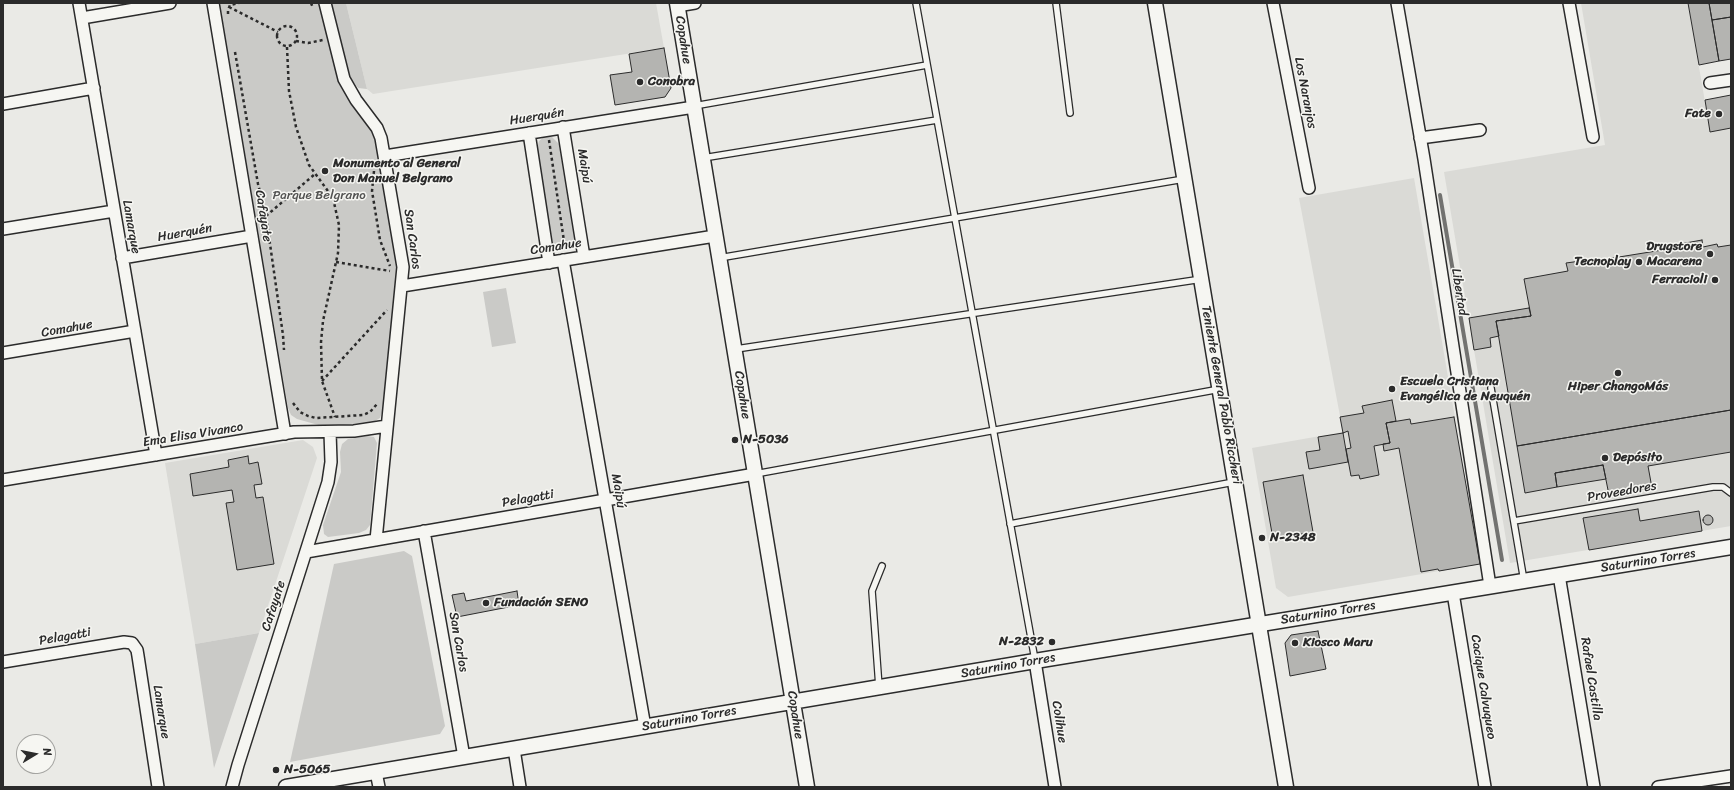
<!DOCTYPE html>
<meta charset="utf-8">
<style>
body{margin:0}
#map{position:relative;width:1734px;height:790px;overflow:hidden;background:#eaeae6;font-family:Sriracha,sans-serif}
canvas{display:block}
.frame{position:absolute;inset:0;border:4px solid #2b2b2b;pointer-events:none}
.north{position:absolute;left:16px;top:734px;width:40px;height:40px;box-sizing:border-box;background:#f6f6f2;border:1px solid #a5a5a2;border-radius:50%;rotate:80deg;font-size:11px;font-weight:700;line-height:16px;text-align:center;color:#2b2b2b}
.north::after{content:'';display:block;margin:auto;width:14px;height:18px;background:#2b2b2b;clip-path:polygon(50% 0,100% 100%,50% 72%,0 100%)}
</style>
<div id="map">
<canvas width="1734" height="790"></canvas>
<div class="frame"></div>
<div class="north">N</div>
</div>
<script>
const context = document.querySelector('canvas').getContext('2d');
context.lineJoin = 'round';
function paint(path, color) { context.fillStyle = color; context.fill(path, 'evenodd'); }
const poly = rows => new Path2D(rows.map(r => 'M' + r).join(''));
function strokePath(path, color, width, dash) { context.strokeStyle = color; context.lineWidth = width; context.lineCap = dash ? 'butt' : 'round'; context.setLineDash(dash || []); context.stroke(path); }
function label(font, color, halo, rows, align = 'center') {
  context.font = font + ' Sriracha,sans-serif'; context.lineWidth = 3; context.setLineDash([]); context.textBaseline = 'middle'; context.strokeStyle = halo; context.fillStyle = color; for (const [text, x, y, turn = 0] of rows) {
    context.save(); context.translate(x, y); context.rotate((+turn || 0) * Math.PI / 180); context.textAlign = isNaN(turn) ? turn : align; if (halo) context.strokeText(text, 0, 0); context.fillText(text, 0, 0); context.restore();
  }
}
const built = poly([
 [346,3,656,3,664,48,373,94,367,89],
 [1581,3,1688,3,1710,131,1731,128,1731,526,1510,563,1444,172,1605,145],
 [1414,178,1480,564,1288,597,1276,588,1252,448,1343,432,1299,198],
 [303,440,313,447,317,458,259,633,195,644,165,463]
]);
const green = poly([
 [221,3,319,3,324,16,335,66,341,86,352,104,372,130,376,139,397,268,382,412,380,418,375,421,335,426,322,426,297,419,291,415,288,408,220,6],
 [331,3,346,3,367,89,358,88,351,79],
 [545,136,552,137,559,144,575,240,572,246,566,250,559,249,553,244,552,240,537,148,539,141],
 [506,288,516,343,492,347,483,292],
 [368,436,374,437,377,443,370,525,366,530,359,533,328,537,324,534,323,525,341,472,340,452,342,444,348,439],
 [404,551,412,556,445,726,440,734,290,762,334,564],
 [259,633,214,768,195,644]
]);
const stream = poly([
 [1440,195,1502,560]
]);
const building = poly([
 [1688,3,1709,3,1719,61,1699,65,1688,3],
 [1709,3,1731,3,1731,17,1712,20,1709,3],
 [1731,17,1731,59,1719,61,1712,20,1731,17],
 [664,48,671,88,665,97,615,105,610,75,632,72,629,54,664,48],
 [1731,95,1731,128,1710,132,1705,100,1731,95],
 [1702,240,1703,247,1717,244,1718,247,1731,245,1731,410,1517,446,1496,321,1531,316,1524,279,1568,271,1566,263,1588,260,1588,262,1681,247,1680,244,1702,240],
 [1529,308,1531,316,1496,321,1499,336,1490,338,1491,347,1474,350,1469,318,1529,308],
 [1392,400,1396,421,1386,423,1390,443,1374,446,1379,475,1360,479,1359,475,1351,476,1346,449,1351,448,1348,431,1343,433,1340,417,1364,413,1362,406,1392,400],
 [1731,410,1731,452,1648,466,1652,488,1609,495,1603,465,1555,473,1557,487,1525,493,1517,446,1731,410],
 [1454,417,1480,564,1439,571,1438,569,1421,572,1399,448,1384,451,1383,444,1390,443,1386,423,1410,419,1411,424,1454,417],
 [1343,433,1348,462,1309,469,1306,452,1320,450,1318,437,1343,433],
 [248,456,249,464,258,462,262,484,254,485,256,498,263,497,274,564,237,570,226,503,234,502,232,490,193,496,190,474,229,467,228,460,248,456],
 [1603,465,1606,479,1557,487,1555,473,1603,465],
 [1303,475,1313,532,1273,539,1263,482,1303,475],
 [1638,509,1640,521,1699,511,1702,531,1589,550,1583,518,1638,509],
 '1703 520a5 5 0 1 1 10 0a5 5 0 1 1-10 0Z',
 [517,591,519,605,457,617,452,595,464,593,466,601,517,591],
 [1318,631,1326,669,1290,676,1285,643,1291,635,1318,631]
]);
const path = poly([
 [311,3,313,8],
 [229,7,278,32],
 [228,14,228,10,230,5,239,3],
 '277 36a10 10 0 1 1 20 0a10 10 0 1 1-20 0Z',
 [296,41,308,43,323,40],
 [287,47,289,91,296,127,309,165,333,198,339,225,338,253,323,321,321,342,322,381,335,417],
 [235,52,258,184,266,216,283,335,284,350],
 [549,140,565,248],
 [374,171,372,191,380,240,390,266],
 [260,217,266,216,315,174],
 [336,262,390,271],
 [322,381,387,310],
 [293,403,300,412,308,416,316,418,363,415,370,412,377,404]
]);
const service = poly([
 [916,3,1035,660],
 [1056,3,1070,113],
 [694,106,927,65],
 [703,158,937,120],
 [719,258,1184,179],
 [736,349,1202,279],
 [1491,388,1524,581],
 [755,474,1220,389],
 [1514,521,1713,487,1723,487,1731,493],
 [1010,524,1234,482],
 [879,687,872,591,882,566]
]);
const minor = poly([
 [79,3,156,455],
 [213,3,285,434],
 [325,3,344,79,356,100,377,128,381,138,403,267,376,540],
 [1273,3,1309,188],
 [1397,3,1424,159,1490,586],
 [1569,3,1593,137],
 [677,6,695,3],
 [82,18,170,3],
 [1710,83,1731,80],
 [3,104,94,88],
 [563,127,584,257],
 [529,133,549,263],
 [1420,138,1480,130],
 [385,156,694,107],
 [3,229,114,211],
 [122,258,252,236],
 [563,260,645,727],
 [402,286,715,236],
 [3,353,135,331],
 [3,480,294,432,354,431,387,426],
 [424,531,464,757],
 [306,552,755,474],
 [1559,575,1594,787],
 [1453,593,1485,787],
 [1035,661,1055,787],
 [3,662,124,642,132,643,137,650,138,656,158,787],
 [514,749,520,787],
 [376,772,379,787],
 [232,787,238,765,328,482,331,462,330,432],
 [1658,787,1731,776]
]);
const tertiary = poly([
 [677,3,807,787],
 [1155,3,1286,787],
 [286,787,1035,661,1731,547]
]);
const markers = [
 [640,82,4,"#2b2b2b"],
 [1719,114,4,"#2b2b2b"],
 [325,171,4,"#2b2b2b"],
 [1710,254,4,"#2b2b2b"],
 [1639,262,4,"#2b2b2b"],
 [1715,280,4,"#2b2b2b"],
 [1618,373,4,"#2b2b2b"],
 [1392,389,4,"#2b2b2b"],
 [735,440,4,"#2b2b2b"],
 [1605,458,4,"#2b2b2b"],
 [1262,538,4,"#2b2b2b"],
 [486,603,4,"#2b2b2b"],
 [1052,642,4,"#2b2b2b"],
 [1295,643,4,"#2b2b2b"],
 [276,770,4,"#2b2b2b"]
];
const streetNames = [
 ["Copahue",683,40,81],
 ["Los Naranjos",1305,93,79],
 ["Huerquén",537,117,-9],
 ["Maipú",584,166,81],
 ["Cafayate",263,216,81],
 ["Lamarque",131,227,80],
 ["Huerquén",185,233,-10],
 ["San Carlos",412,239,82],
 ["Comahue",556,247,-9],
 ["Libertad",1459,292,81],
 ["Comahue",67,329,-10],
 ["Copahue",742,395,81],
 ["Teniente General Pablo Riccheri",1221,395,80],
 ["Ema Elisa Vivanco",193,435,-9],
 ["Maipú",618,491,80],
 ["Proveedores",1622,492,-10],
 ["Pelagatti",528,499,-10],
 ["Saturnino Torres",1648,561,-9],
 ["Cafayate",274,606,-72],
 ["Saturnino Torres",1328,613,-9],
 ["Pelagatti",65,637,-10],
 ["San Carlos",458,642,80],
 ["Saturnino Torres",1008,666,-10],
 ["Rafael Castilla",1591,679,81],
 ["Cacique Calvuqueo",1483,687,81],
 ["Lamarque",161,712,81],
 ["Copahue",795,715,81],
 ["Saturnino Torres",689,719,-10],
 ["Colihue",1059,722,81]
];
const poiNames = [
 ["Conobra",648,82],
 ["Fate",1711,114,"right"],
 ["Monumento al General",333,164],
 ["Don Manuel Belgrano",333,179],
 ["Drugstore",1702,247,"right"],
 ["Macarena",1702,262,"right"],
 ["Tecnoplay",1631,262,"right"],
 ["Ferracioli",1707,280,"right"],
 ["Escuela Cristiana",1400,382],
 ["Evangélica de Neuquén",1400,397],
 ["Hiper ChangoMás",1618,387,"center"],
 ["N-5036",743,440],
 ["Depósito",1613,458],
 ["N-2348",1270,538],
 ["Fundación SENO",494,603],
 ["N-2832",1044,642,"right"],
 ["Kiosco Maru",1303,643],
 ["N-5065",284,770]
];
const parkNames = [
 ["Parque Belgrano",319,196]
];
paint(built, '#dadad6');
paint(green, '#cacac7');
strokePath(stream, '#727270', 4);
paint(building, '#b4b4b1');
strokePath(building, '#2b2b2b', 1);
strokePath(service, '#2b2b2b', 8);
strokePath(minor, '#2b2b2b', 14);
strokePath(tertiary, '#2b2b2b', 17);
strokePath(path, '#2b2b2b', 2.5, [3, 3]);
strokePath(service, '#f6f6f2', 5.5);
strokePath(minor, '#f6f6f2', 11);
strokePath(tertiary, '#f6f6f2', 14);
for (const [x, y, r, color] of markers) { const dot = new Path2D(); dot.arc(x, y, r, 0, 2 * Math.PI); context.fillStyle = color; context.fill(dot); strokePath(dot, '#f6f6f2', 1.5); }
label('13px', '#2b2b2b', '#f6f6f2', streetNames);
label('bold 13px', '#2b2b2b', '#f6f6f2', poiNames, 'left');
label('13px', '#535352', '#f6f6f2', parkNames);
</script>
